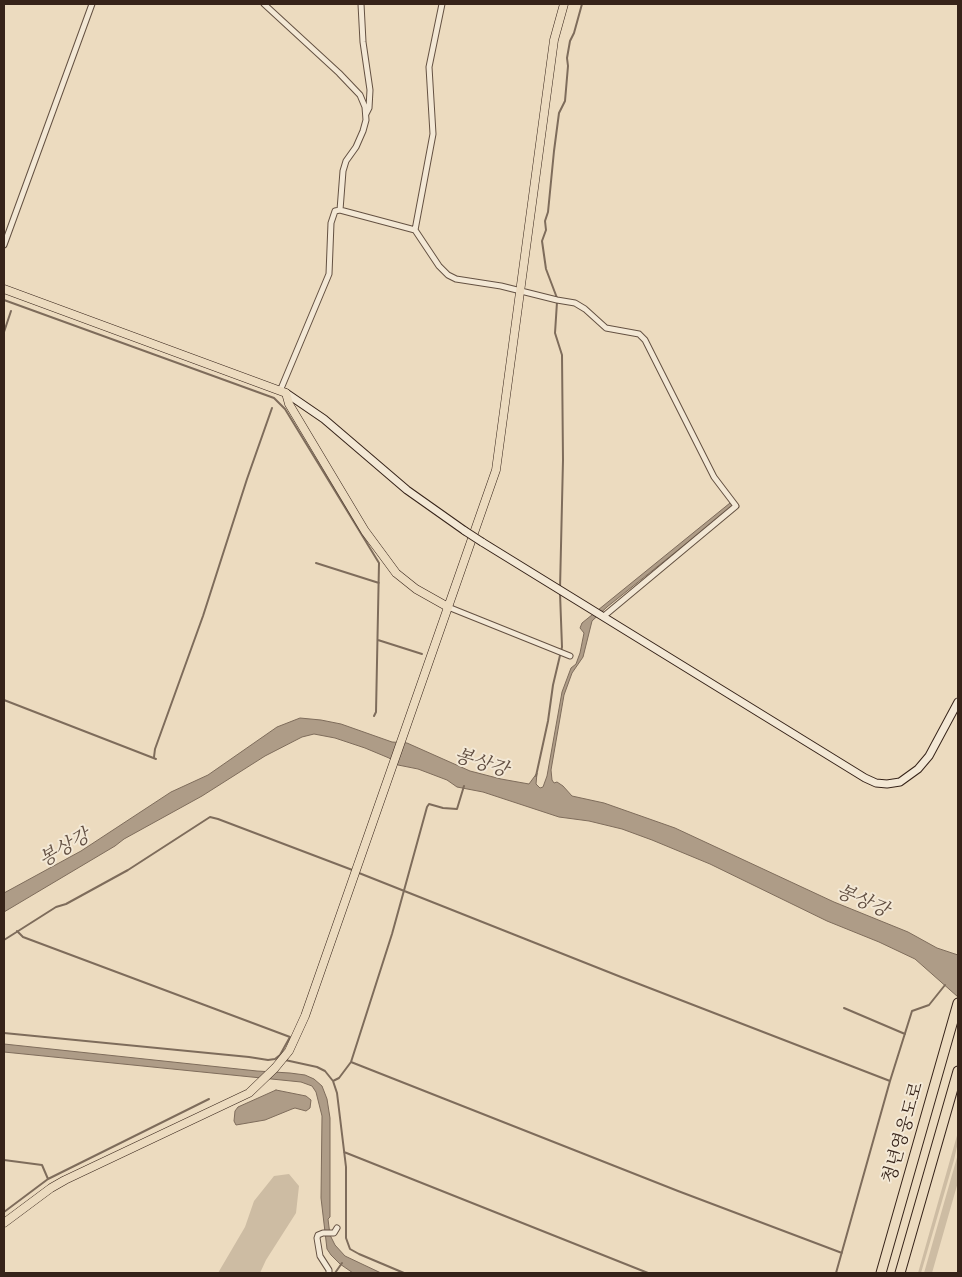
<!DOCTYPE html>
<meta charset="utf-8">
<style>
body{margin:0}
#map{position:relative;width:962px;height:1277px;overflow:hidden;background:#ecdbbf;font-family:"Libre Bodoni",serif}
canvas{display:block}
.frame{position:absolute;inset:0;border:5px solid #362319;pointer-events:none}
</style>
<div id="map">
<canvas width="962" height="1277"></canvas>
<div class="frame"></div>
</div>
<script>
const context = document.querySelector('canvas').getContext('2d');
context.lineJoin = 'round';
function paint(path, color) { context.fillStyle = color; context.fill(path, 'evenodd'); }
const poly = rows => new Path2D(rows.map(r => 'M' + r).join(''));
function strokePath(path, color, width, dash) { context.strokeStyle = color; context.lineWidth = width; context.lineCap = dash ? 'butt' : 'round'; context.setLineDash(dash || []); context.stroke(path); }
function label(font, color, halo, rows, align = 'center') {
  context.font = font + ' "Libre Bodoni","Noto Serif KR",serif'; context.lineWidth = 4; context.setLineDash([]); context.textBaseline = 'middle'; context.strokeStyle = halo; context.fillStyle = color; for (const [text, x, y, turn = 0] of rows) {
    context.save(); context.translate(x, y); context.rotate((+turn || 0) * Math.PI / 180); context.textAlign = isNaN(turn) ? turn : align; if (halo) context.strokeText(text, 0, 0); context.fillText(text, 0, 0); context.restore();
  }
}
const green = poly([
 [958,1132,958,1142,954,1160,921,1273,918,1273],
 [958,1154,958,1182,932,1273,924,1273],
 [289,1174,299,1186,296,1213,266,1260,260,1273,218,1273,245,1227,254,1201,274,1176]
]);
const water = poly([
 [730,503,733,506,607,607,592,621,583,657,572,673,564,695,551,770,552,780,554,783,557,782,563,786,572,796,604,803,675,828,834,902,908,932,937,948,958,955,958,997,915,959,879,942,827,921,710,864,652,840,622,829,589,821,559,817,483,792,457,787,447,780,418,769,398,765,389,758,365,748,335,738,314,734,302,737,265,756,202,796,124,839,115,846,4,912,4,893,81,851,171,792,208,775,277,727,300,718,321,720,341,724,392,742,407,743,470,771,501,779,529,784,537,773,536,784,540,788,543,787,547,776,562,692,571,668,576,664,580,653,584,633,580,628,582,623,730,503],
 [4,1044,257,1071,290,1073,305,1075,314,1079,322,1086,327,1099,330,1118,330,1217,328,1219,330,1235,335,1245,345,1256,381,1273,353,1273,340,1264,331,1255,327,1249,321,1198,322,1116,316,1092,312,1086,301,1082,4,1052,4,1044],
 [276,1090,306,1096,311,1100,310,1108,306,1111,295,1108,292,1109,265,1120,236,1125,234,1121,235,1111,238,1107,276,1090]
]);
const stream = poly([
 [557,298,546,269,542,241,546,230,545,221,548,212,554,151,559,113,565,101,568,66,567,58,570,41,574,33,582,4],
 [4,300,274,398,285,409,379,563,376,712,374,716],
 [557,302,555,333,562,355,563,460,560,589],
 [4,332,11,311],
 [316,563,379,583],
 [378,640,422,654],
 [4,700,156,759],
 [154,757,155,749,203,616,247,479,272,408],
 [536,776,548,721,553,685,562,647,560,593],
 [359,873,621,977,890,1081],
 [4,940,56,907,66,904,128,870,210,817,218,819,355,871],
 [844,1008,905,1034],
 [4,1033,249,1057,268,1060,275,1059,280,1055,290,1037,23,937,17,931],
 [285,1060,317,1067,325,1071,333,1081,337,1093,346,1167,346,1238,350,1249,359,1254,404,1273],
 [351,1062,678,1191,842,1253],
 [333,1081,339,1078,351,1062,392,934,427,807,429,804,443,808,457,809,464,786],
 [344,1152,648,1273],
 [4,1160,42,1165,48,1179],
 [4,1212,48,1179,209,1099],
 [335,1273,342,1263],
 [836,1273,890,1081,912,1011,929,1005,945,985]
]);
const minor = poly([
 [264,4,339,73,360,95,365,107,366,120,363,131,356,147,346,161,343,171,340,210],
 [361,4,363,42,370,90,369,108,366,114],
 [442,4,429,67,433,134,415,230,439,266,448,275,456,279,501,286,557,300,575,303,585,309,606,328,639,334,645,340,714,477,736,506,604,616],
 [4,245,92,4],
 [280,391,329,274,331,223,335,211,340,210,415,230],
 [448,607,570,656],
 [329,1273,329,1270,320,1256,317,1238,318,1235,323,1233,334,1233,337,1228]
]);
const secondary = poly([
 [286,393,324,419,407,490,465,531],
 [482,542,865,778,876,783,887,784,900,782,918,769,929,756,958,702]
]);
const primary = poly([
 [4,289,286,393,289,404,365,531,396,573,416,589,448,607],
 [4,1223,51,1188,65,1180,249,1093,275,1068,289,1051,305,1016,496,470,554,40,564,4]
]);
const motorway = poly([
 [881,1273,958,1003],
 [900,1273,958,1071]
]);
const secondaryBridge = poly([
 [465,531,482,542]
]);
const streetNames = [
 ["청년영웅도로",904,1133,-74]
];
const waterNames = [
 ["봉상강",481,764,17],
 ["봉상강",65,849,-30],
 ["봉상강",862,902,23]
];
paint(green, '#cdbca3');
paint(water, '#ae9c87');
strokePath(water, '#7e6c5b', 1);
strokePath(stream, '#7e6c5b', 2);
strokePath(minor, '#645142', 7);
strokePath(secondary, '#362319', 9);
strokePath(primary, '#362319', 9);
strokePath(motorway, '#362319', 11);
strokePath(minor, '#f3e8d5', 5);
strokePath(secondary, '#f3e8d5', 7);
strokePath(primary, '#ecdbbf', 8);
strokePath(motorway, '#ecdbbf', 9);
strokePath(secondaryBridge, '#362319', 9, []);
strokePath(secondaryBridge, '#f3e8d5', 7);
label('18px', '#362319', '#f3e8d5', streetNames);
label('italic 19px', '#604d40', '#f3e8d5', waterNames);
</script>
